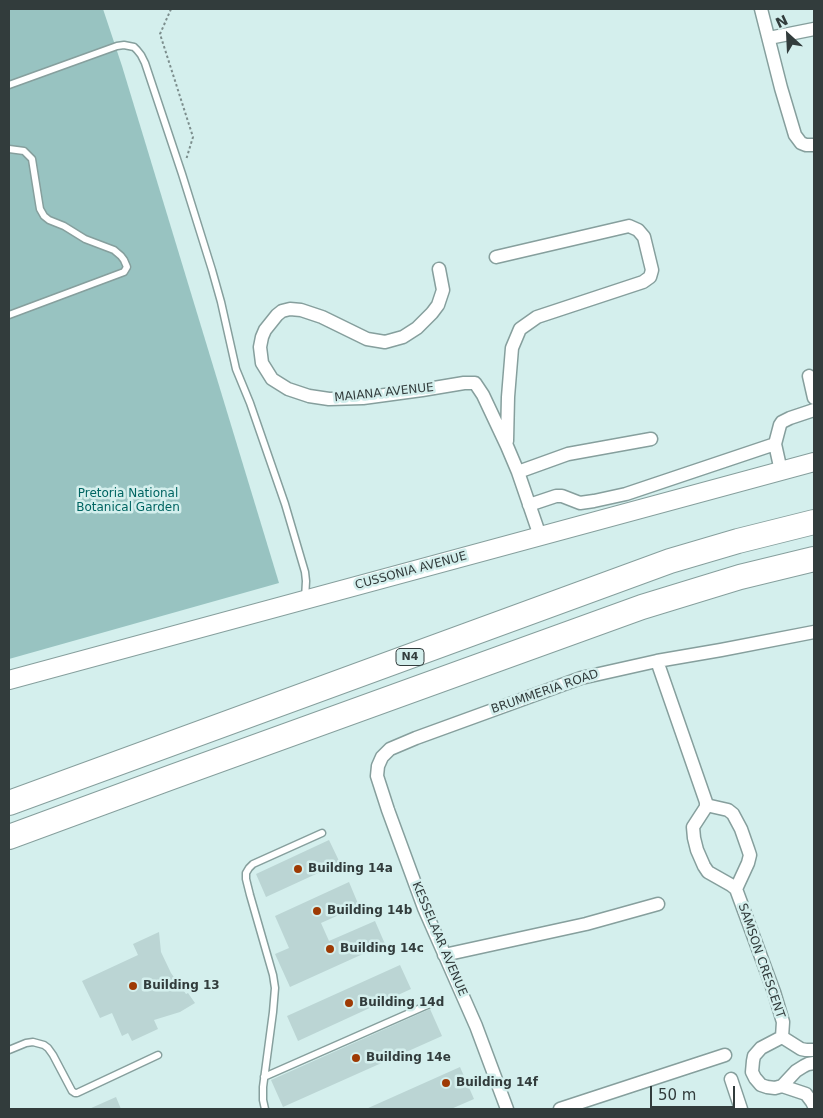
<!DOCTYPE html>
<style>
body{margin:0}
#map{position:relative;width:823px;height:1118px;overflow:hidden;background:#d4efed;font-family:"DejaVu Sans",sans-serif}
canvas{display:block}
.frame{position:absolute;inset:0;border:10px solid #323c3c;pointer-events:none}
.north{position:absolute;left:763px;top:10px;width:50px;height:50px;-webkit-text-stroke:4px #d4efed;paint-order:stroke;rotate:335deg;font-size:14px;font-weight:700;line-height:20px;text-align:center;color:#323c3c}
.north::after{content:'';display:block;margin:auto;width:18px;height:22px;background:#323c3c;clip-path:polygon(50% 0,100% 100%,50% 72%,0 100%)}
.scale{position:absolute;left:650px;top:1086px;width:85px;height:22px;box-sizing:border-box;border:2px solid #323c3c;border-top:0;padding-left:6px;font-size:15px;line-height:18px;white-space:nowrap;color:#323c3c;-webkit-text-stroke:4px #d4efed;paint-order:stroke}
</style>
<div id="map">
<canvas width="823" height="1118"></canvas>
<div class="frame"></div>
<div class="north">N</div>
<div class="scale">50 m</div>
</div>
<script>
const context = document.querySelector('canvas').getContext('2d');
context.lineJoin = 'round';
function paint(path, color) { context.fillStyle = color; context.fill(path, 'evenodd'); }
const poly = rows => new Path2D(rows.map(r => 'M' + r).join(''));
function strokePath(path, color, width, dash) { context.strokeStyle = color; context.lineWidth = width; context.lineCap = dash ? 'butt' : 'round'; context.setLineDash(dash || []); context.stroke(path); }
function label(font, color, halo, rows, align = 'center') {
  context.font = font + ' "DejaVu Sans",sans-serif'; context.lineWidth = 5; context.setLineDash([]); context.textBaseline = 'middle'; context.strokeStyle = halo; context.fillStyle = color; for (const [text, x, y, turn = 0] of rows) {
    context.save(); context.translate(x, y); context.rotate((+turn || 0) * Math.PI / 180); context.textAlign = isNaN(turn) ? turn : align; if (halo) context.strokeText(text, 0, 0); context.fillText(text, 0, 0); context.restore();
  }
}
const green = poly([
 [9,9,103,9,122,66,279,583,9,659]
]);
const building = poly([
 [329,840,340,863,266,897,256,874],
 [349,882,359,906,321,923,329,941,375,921,385,944,290,987,275,954,289,948,275,916],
 [159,932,161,952,171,973,186,994,188,993,195,1003,180,1012,154,1020,158,1029,132,1041,128,1033,122,1036,112,1013,100,1018,82,981,138,955,133,944],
 [400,965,411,989,298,1041,287,1016],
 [430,1009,442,1036,283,1107,271,1080],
 [460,1067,474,1099,451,1109,366,1109],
 [116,1097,121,1109,89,1109]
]);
const path = poly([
 [171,9,160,34,193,137,186,160]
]);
const service = poly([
 [9,85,117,46,124,45,134,47,137,50,141,55,145,63,182,174,212,270,221,302,236,369,250,403,285,504,305,572,306,581,305,599],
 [9,149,24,151,32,159,39,203,40,209,44,216,49,220,64,226,85,239,114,250,121,256,124,260,127,267,124,272,9,315],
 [9,1050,26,1043,33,1042,44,1045,48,1048,53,1055,72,1091,75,1093,77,1093,158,1055],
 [264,1077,432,1003],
 [265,1109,263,1100,263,1087,273,1012,275,988,273,975,250,895,246,879,246,873,249,868,253,864,322,833]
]);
const minor = poly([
 [761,9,781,88,795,135,801,143,806,145,814,145],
 [769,38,814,29],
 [496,257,629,226,638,230,644,237,652,270,650,277,643,282,537,317,520,329,512,348,508,397,507,441],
 [439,269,443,290,438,305,432,313,417,328,403,337,385,342,367,339,322,317,301,310,290,309,282,311,277,315,265,330,262,337,260,347,262,363,272,379,288,389,309,396,329,399,363,398,422,390,464,383,475,383,483,395,507,446,518,472,540,536],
 [809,376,814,398],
 [781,471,775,444,780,425,782,422,790,418,814,410],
 [518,472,568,454,651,439],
 [529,505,556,496,562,496,580,503,594,501,626,494,775,444],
 [657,661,706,802,706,807,693,827,694,838,697,850,704,866,708,872,731,885,736,889,774,992,783,1022,782,1037],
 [706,805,728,810,733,814,741,829,748,849,750,855,748,863,736,889],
 [444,955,586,924,658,904],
 [782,1037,761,1048,754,1056,753,1061,752,1072,755,1078,761,1085,767,1087,775,1088,782,1086,796,1071,804,1066,808,1064,814,1063],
 [782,1037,801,1049,806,1050,814,1050],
 [731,1079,741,1109],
 [782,1086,806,1094,812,1102,814,1106],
 [507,1109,476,1026,424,908,388,810,377,776,378,766,382,757,390,749,416,738,581,678,657,661,721,650,814,632],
 [560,1109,725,1055]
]);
const secondary = poly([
 [9,680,814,462]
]);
const motorway = poly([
 [9,803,670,561,738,541,814,522],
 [9,837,172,777,642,607,740,577,814,559]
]);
const markers = [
 [298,869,5,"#9e3a04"],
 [317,911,5,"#9e3a04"],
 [330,949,5,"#9e3a04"],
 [133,986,5,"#9e3a04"],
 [349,1003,5,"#9e3a04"],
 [356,1058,5,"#9e3a04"],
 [446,1083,5,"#9e3a04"]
];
const shields = [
 [410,657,28]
];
const shieldNames = [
 ["N4",410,657]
];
const streetNames = [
 ["MAIANA AVENUE",384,393,-6],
 ["CUSSONIA AVENUE",411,571,-15],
 ["BRUMMERIA ROAD",545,692,-19],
 ["KESSELAAR AVENUE",439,939,67],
 ["SAMSON CRESCENT",761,961,71]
];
const parkNames = [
 ["Pretoria National",128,494],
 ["Botanical Garden",128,508]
];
const poiNames = [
 ["Building 14a",308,869],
 ["Building 14b",327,911],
 ["Building 14c",340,949],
 ["Building 13",143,986],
 ["Building 14d",359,1003],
 ["Building 14e",366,1058],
 ["Building 14f",456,1083]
];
paint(green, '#98c3c1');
paint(building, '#bbd5d4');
strokePath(service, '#869f9d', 9);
strokePath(minor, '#869f9d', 15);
strokePath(secondary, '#869f9d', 20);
strokePath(motorway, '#869f9d', 26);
strokePath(path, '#7c8e8d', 2, [2.5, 2.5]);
strokePath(service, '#fff', 6);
strokePath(minor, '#fff', 12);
strokePath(secondary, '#fff', 18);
strokePath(motorway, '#fff', 24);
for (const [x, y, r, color] of markers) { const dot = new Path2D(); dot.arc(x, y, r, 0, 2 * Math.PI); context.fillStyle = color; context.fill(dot); strokePath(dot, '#d4efed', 2); }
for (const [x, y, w] of shields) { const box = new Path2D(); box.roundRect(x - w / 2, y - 8.5, w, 17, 4); context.fillStyle = '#d4efed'; context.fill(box); strokePath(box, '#323c3c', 1); }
label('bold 11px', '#323c3c', null, shieldNames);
label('12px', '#323c3c', '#d4efed', streetNames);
label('12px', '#006562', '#d4efed', parkNames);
label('bold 12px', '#323c3c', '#d4efed', poiNames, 'left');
</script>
